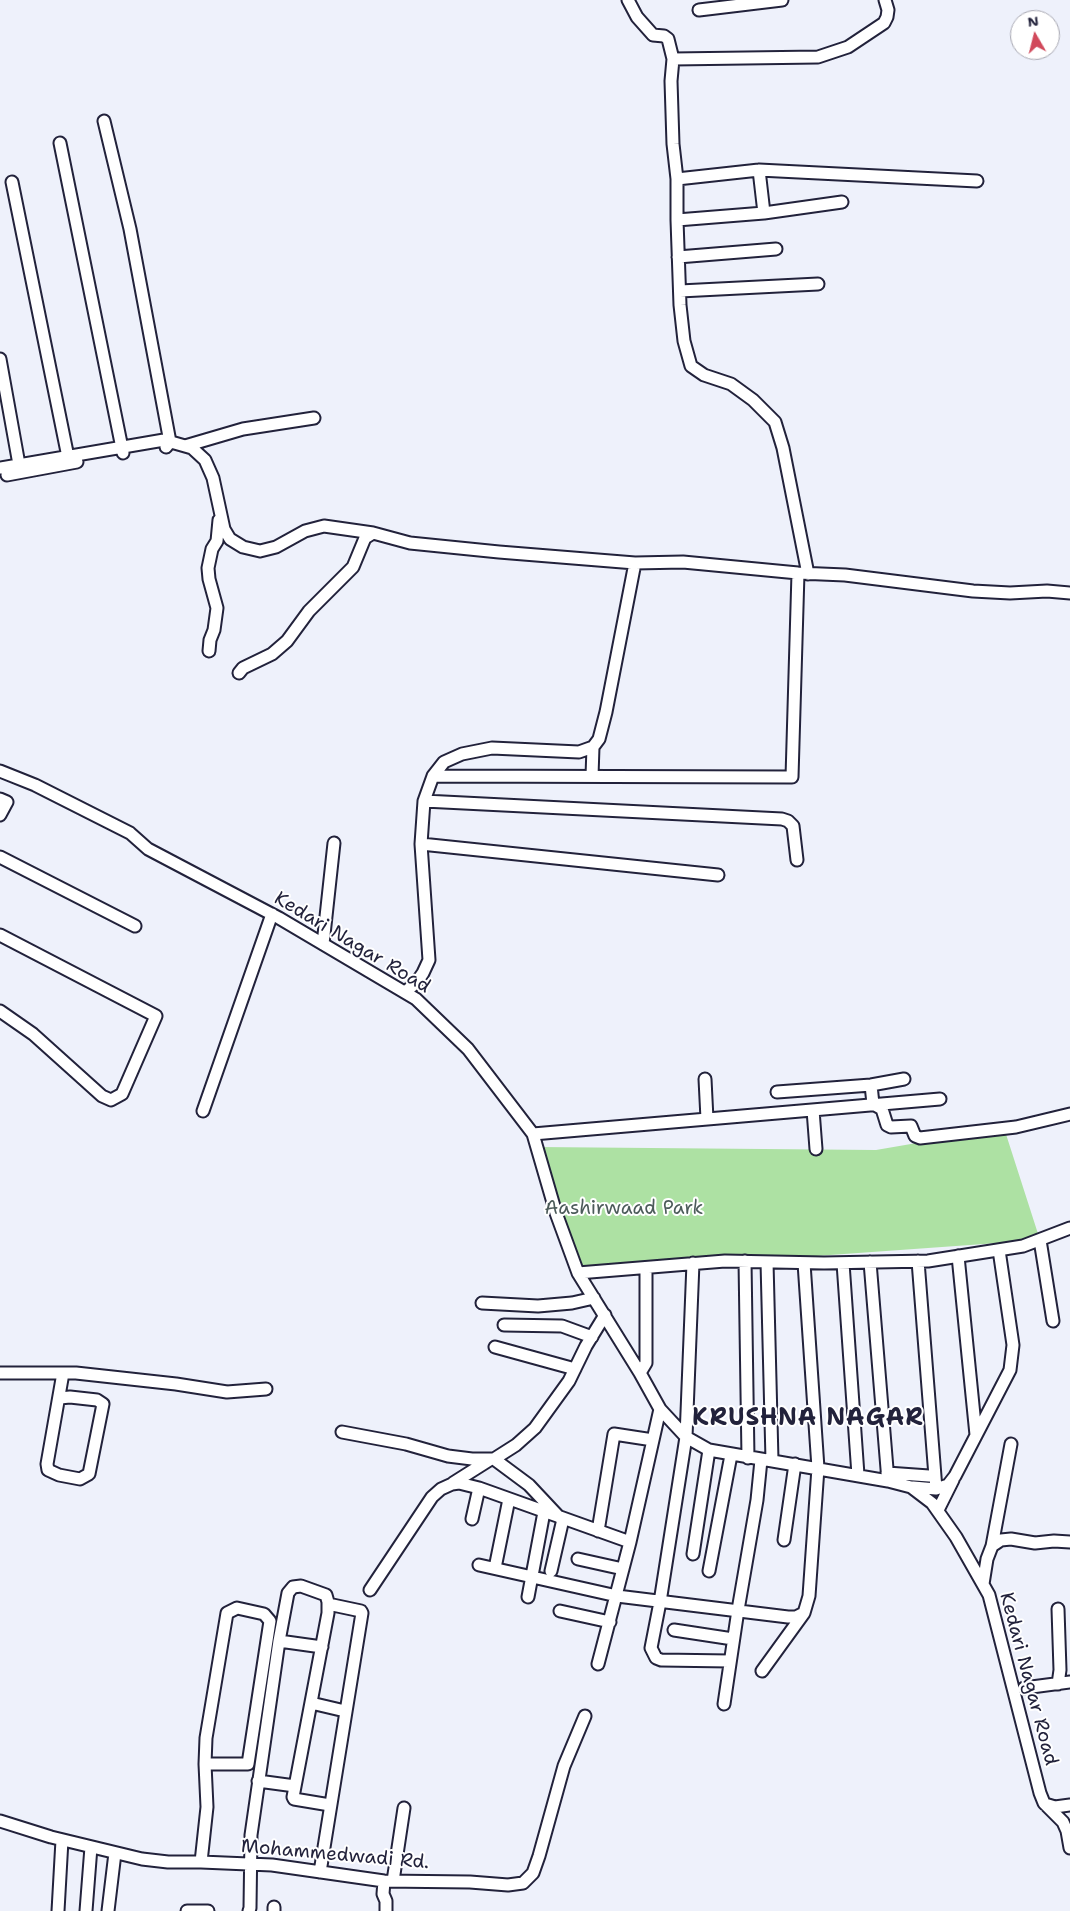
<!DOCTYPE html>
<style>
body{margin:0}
#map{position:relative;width:1070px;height:1911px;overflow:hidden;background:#eef1fb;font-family:"Shantell Sans",sans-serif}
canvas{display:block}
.north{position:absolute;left:1010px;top:10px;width:50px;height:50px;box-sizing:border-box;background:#fff;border:1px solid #a7a7b1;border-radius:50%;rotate:352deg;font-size:14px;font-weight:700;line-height:20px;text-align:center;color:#22223b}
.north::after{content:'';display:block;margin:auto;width:18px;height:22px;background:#d1495b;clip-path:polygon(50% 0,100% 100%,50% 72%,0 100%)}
</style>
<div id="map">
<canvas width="1070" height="1911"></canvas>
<div class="north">N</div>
</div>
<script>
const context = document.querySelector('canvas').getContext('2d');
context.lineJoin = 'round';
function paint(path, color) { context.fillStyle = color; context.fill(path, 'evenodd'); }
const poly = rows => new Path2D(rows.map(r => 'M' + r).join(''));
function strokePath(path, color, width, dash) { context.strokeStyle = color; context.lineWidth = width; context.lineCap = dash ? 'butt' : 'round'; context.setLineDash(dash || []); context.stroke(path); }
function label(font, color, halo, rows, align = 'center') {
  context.font = font + ' "Shantell Sans",sans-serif'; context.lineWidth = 4; context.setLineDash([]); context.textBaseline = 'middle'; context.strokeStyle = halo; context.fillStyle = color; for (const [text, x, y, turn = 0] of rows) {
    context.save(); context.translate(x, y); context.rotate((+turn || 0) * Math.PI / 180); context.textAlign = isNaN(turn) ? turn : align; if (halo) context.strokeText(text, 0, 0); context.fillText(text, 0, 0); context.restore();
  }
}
const green = poly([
 [1004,1128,1040,1240,578,1273,538,1147,876,1150]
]);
const minor = poly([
 [628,0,637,17,653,35,664,36,668,39,673,59,671,81,673,144,677,179,677,220,680,305,684,341,691,366,704,375,731,384,753,400,775,422,783,448,808,574],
 [699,10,782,0],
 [673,59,818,57,848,47,884,23,887,17,888,10,885,0],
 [104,121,130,229,170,442,166,447],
 [60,143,123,453],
 [677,179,759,170,977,181],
 [12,182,69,462],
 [764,213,842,202],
 [677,220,764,213,759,170],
 [678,257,776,249],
 [680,291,818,284],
 [0,359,20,470],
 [185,446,243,429,314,418],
 [0,468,164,440,192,448,205,460,213,478,224,529,230,539,243,547,260,551,276,547,305,531,324,526,373,533,410,543,499,552,635,563,683,562,798,573,845,575,973,591,1010,593,1047,591,1070,593],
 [7,475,77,462],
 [209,651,210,640,214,630,217,608,209,579,208,568,212,549,217,541,219,520],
 [239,673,243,668,272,654,287,641,309,611,353,567,365,538,373,533],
 [0,771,35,785,130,833,148,849,279,918,416,999,468,1049,533,1134,556,1213,578,1273,640,1373,660,1409,686,1437,709,1450,888,1481,911,1487,932,1503,956,1537,989,1595,1040,1793,1044,1803,1063,1822,1067,1831,1070,1848],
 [433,776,792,777,798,573],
 [592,776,593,747],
 [0,799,7,802,0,815],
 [424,801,782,819,788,821,793,826,797,860],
 [421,844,718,875],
 [0,857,135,926],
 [0,935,156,1016,122,1094,111,1100,102,1096,33,1034,0,1011],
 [323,944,334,843],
 [405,992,416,983,423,973,429,960,421,844,424,801,433,776,444,762,462,754,492,748,579,752,593,747,599,739,606,712,635,563],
 [705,1079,707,1119],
 [871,1085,873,1104,882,1109,887,1125,891,1127,911,1126,915,1136,920,1138,1016,1127,1070,1114],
 [777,1092,871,1085,904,1079],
 [813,1110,816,1149],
 [203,1111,272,914],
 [533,1134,940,1099],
 [1040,1240,1053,1321],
 [958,1256,976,1435],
 [745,1261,748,1458],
 [918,1261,936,1489],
 [767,1262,772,1460],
 [870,1262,888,1481],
 [693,1263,686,1437,660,1602,651,1648,656,1658,661,1660,730,1661],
 [843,1263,858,1475],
 [578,1273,725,1261,824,1263,928,1261,1023,1246,1070,1228],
 [482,1303,538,1306,572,1303,594,1298],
 [504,1325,562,1326,592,1337],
 [495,1347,575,1369],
 [0,1373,76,1373,176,1384,227,1392,266,1389],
 [640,1373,646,1363,646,1268],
 [60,1398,70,1397,97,1400,103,1404,89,1474,80,1479,59,1475,48,1470,47,1464,63,1373],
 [342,1432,406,1444,448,1456,472,1459,494,1459,516,1445,535,1428,569,1381,586,1346,605,1315],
 [494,1459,529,1485,559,1517],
 [887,1473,929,1476],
 [453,1483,491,1459],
 [913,1487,936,1489,948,1485,955,1476,1010,1370,1013,1345,999,1250],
 [938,1510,953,1480],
 [472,1519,479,1488],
 [598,1531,614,1434,653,1440],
 [784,1540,795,1464],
 [992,1546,1011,1444],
 [693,1554,709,1450],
 [578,1559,623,1569],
 [479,1565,617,1596,788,1617,796,1617,804,1613,809,1596,818,1468,804,1263],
 [495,1568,509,1499],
 [551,1571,563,1519],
 [709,1571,731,1455],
 [983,1584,987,1559,992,1546,1001,1540,1011,1539,1035,1543,1054,1541,1070,1542],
 [370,1590,432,1497,441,1489,452,1484,459,1483,479,1488,630,1542],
 [528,1597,544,1512],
 [560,1611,610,1622],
 [674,1630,733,1639],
 [279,1641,322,1647],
 [598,1664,630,1542,660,1409],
 [762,1671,804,1613],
 [1058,1684,1060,1670,1058,1609],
 [1024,1688,1070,1682],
 [311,1703,345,1711],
 [724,1704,738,1610,757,1500,761,1460],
 [258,1781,295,1786],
 [1045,1804,1055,1807,1070,1805],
 [0,1821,51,1837,142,1859,168,1862,201,1862,272,1865,384,1881,470,1882,508,1885,523,1883,533,1873,539,1856,564,1766,585,1716],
 [201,1862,207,1807,205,1764,206,1738,227,1613,237,1608,264,1614,270,1621,248,1764,205,1764],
 [320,1872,362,1613,361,1611,328,1604],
 [384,1881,383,1894,386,1901,386,1911],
 [393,1881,404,1808],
 [58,1911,62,1840],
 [86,1911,91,1847],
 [108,1911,115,1853],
 [187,1911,208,1911],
 [249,1911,250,1908,251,1835,279,1641,288,1593,293,1587,301,1586,326,1595,328,1602,328,1613,293,1797,294,1799,330,1805],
 [274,1911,274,1907]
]);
const streetNames = [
 ["Kedari Nagar Road",352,943,31],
 ["Kedari Nagar Road",1028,1679,75],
 ["Mohammedwadi Rd.",335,1855,5]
];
const parkNames = [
 ["Aashirwaad Park",624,1209]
];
const districtNames = [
 ["KRUSHNA NAGAR",808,1419]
];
paint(green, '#ade1a3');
strokePath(minor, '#22223b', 15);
strokePath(minor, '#fff', 11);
label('19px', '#22223b', '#fff', streetNames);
label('19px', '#4c5b5a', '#fff', parkNames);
context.letterSpacing = '1px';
label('bold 24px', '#22223b', '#fff', districtNames);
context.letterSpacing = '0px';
</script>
